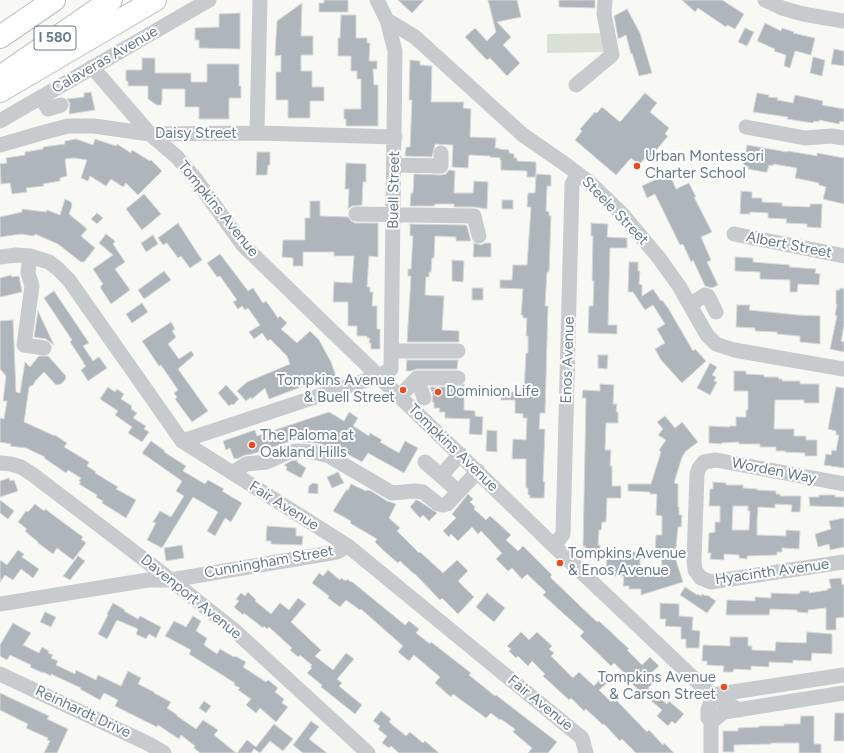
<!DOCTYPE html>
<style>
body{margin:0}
canvas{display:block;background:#f8f8f5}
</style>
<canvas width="844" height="753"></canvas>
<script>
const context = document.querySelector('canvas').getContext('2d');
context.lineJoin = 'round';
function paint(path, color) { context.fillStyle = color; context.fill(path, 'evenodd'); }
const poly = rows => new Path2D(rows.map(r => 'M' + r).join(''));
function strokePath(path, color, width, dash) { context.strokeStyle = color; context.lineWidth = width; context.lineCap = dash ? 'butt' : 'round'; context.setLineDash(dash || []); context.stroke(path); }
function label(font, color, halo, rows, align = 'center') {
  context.font = font + ' Figtree,sans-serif'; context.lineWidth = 4; context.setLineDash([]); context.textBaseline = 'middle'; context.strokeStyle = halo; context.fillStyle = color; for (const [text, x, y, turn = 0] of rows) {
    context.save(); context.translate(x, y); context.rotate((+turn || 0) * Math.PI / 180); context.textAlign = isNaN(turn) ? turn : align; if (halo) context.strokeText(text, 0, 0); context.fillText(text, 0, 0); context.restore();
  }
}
const green = poly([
 [604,33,604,52,547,53,547,34]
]);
const building = poly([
 [324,0,348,0,348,12,319,12,319,3,324,3,324,0],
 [398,0,424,0,412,13,398,0],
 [488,0,517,0,521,17,497,22,511,37,503,45,520,63,507,76,490,58,487,60,465,37,475,28,487,41,496,32,488,0],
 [559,0,595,0,595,8,559,7,559,0],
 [682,0,722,0,744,14,735,29,727,25,726,27,698,8,695,12,682,0],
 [302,3,301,36,313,36,313,55,301,55,301,71,312,71,312,87,324,87,324,101,310,101,310,118,288,118,288,100,276,100,276,72,281,72,281,55,275,56,277,21,302,3],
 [627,9,640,33,652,73,639,76,632,53,631,54,626,35,618,39,618,38,614,16,627,9],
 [240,13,240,49,199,48,199,40,195,40,195,28,219,27,219,14,240,13],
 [341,15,356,15,356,38,367,38,367,43,370,43,369,61,377,61,377,69,373,69,374,85,378,85,378,126,346,126,346,119,344,119,344,109,361,109,361,79,357,79,357,71,351,71,351,56,338,56,338,38,340,38,341,15],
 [765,23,781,31,782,28,794,32,793,33,815,38,811,55,795,51,790,68,784,66,786,55,774,51,775,49,757,41,765,23],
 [745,28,754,32,747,46,738,42,745,28],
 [834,49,844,51,844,66,831,64,834,49],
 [813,57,825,60,822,76,810,73,813,57],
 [142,58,155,58,155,73,191,73,191,82,207,82,207,64,239,64,239,86,241,86,241,98,229,98,229,119,199,119,199,107,185,107,185,89,162,89,162,101,161,105,157,105,148,99,148,86,128,86,128,81,126,81,126,70,142,70,142,58],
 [410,60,420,61,420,65,432,66,431,102,464,102,463,108,471,109,470,137,496,138,495,148,499,148,499,149,509,150,509,153,514,154,514,158,517,158,517,161,536,162,536,177,527,177,527,171,501,170,501,160,500,160,500,158,490,157,490,156,469,155,468,168,452,167,453,145,435,144,432,157,405,156,406,147,410,147,412,100,409,100,410,60],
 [91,92,95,110,69,114,70,103,67,99,84,97,84,93,91,92],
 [645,93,657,103,650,112,669,128,665,134,668,136,648,160,645,158,639,165,631,158,616,175,575,140,582,131,580,129,595,112,597,113,602,107,620,122,645,93],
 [757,93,769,95,768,97,778,98,777,100,793,103,795,95,823,101,822,105,844,109,844,122,840,121,839,124,819,120,819,122,814,121,813,123,787,119,788,117,753,112,757,93],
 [76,139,93,145,95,139,116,146,117,144,131,153,132,150,150,161,151,160,162,171,138,195,126,183,123,187,111,179,106,186,90,176,88,181,81,178,87,160,75,158,65,159,67,176,60,178,60,181,43,184,44,186,26,188,27,192,12,194,10,183,1,184,0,164,7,163,6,158,25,155,25,152,43,149,43,147,65,144,65,141,76,139],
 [747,145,787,152,788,151,817,156,817,153,844,158,844,204,823,199,826,187,819,185,819,183,795,178,797,168,773,164,773,166,769,165,767,172,764,172,748,169,749,167,743,166,747,145],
 [257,152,270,152,270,165,268,165,267,175,256,175,257,152],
 [346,163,366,164,366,182,363,182,362,205,352,206,348,209,349,189,345,189,346,163],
 [449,170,455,171,454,193,473,193,474,181,488,182,487,209,474,207,454,207,454,204,435,204,434,206,410,206,411,193,413,193,414,174,441,175,446,174,449,170],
 [669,173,676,189,689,183,696,197,694,197,712,232,701,237,711,260,707,262,718,285,712,288,705,286,693,260,691,262,683,244,680,245,655,194,647,198,642,186,669,173],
 [536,174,551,175,551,186,547,186,546,211,549,212,549,216,551,216,550,246,549,272,547,272,545,306,548,306,545,413,540,413,539,429,545,429,543,482,545,482,544,498,530,498,530,495,528,495,528,488,526,488,526,459,512,459,513,439,526,440,527,418,523,418,523,414,515,413,515,400,501,400,501,392,524,392,526,353,528,353,528,336,526,336,527,318,523,318,523,315,521,315,523,289,500,288,500,280,512,280,513,265,527,265,531,207,527,207,528,193,535,193,536,174],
 [741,191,752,192,752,198,762,198,762,202,782,203,782,206,810,207,810,204,822,204,821,228,807,227,807,224,786,223,787,219,768,218,768,213,750,212,750,214,740,214,741,191],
 [144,194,161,214,142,230,126,209,144,194],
 [65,199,71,202,72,206,69,214,87,229,81,236,95,248,84,262,81,262,58,244,35,234,34,236,21,234,0,237,0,217,22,212,22,209,46,212,47,210,60,215,65,199],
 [502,200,513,200,513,209,502,209,502,200],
 [310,201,320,201,320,216,348,217,351,221,355,223,378,223,378,257,369,256,367,287,370,287,370,292,373,292,372,306,377,306,377,329,380,329,380,349,371,349,371,343,369,343,370,338,367,338,367,336,357,336,357,326,348,326,348,302,333,302,334,282,352,283,354,256,334,256,334,252,303,252,303,266,293,266,293,258,282,257,283,240,305,240,305,218,310,218,310,201],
 [97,213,103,218,97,224,91,219,97,213],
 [178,223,202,260,190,268,181,256,178,258,167,243,163,245,158,238,178,223],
 [591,223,608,224,607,237,627,238,627,248,610,248,608,325,617,325,617,334,588,333,589,306,593,306,594,281,592,281,593,236,591,236,591,223],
 [410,224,466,225,466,226,467,226,471,241,456,241,456,237,435,236,434,258,432,258,431,272,429,272,429,277,426,277,425,295,444,296,442,330,459,331,459,342,407,342,411,276,408,276,408,269,411,269,413,236,410,236,410,224],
 [106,234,115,241,113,244,125,262,115,269,130,290,111,304,100,287,103,284,93,269,113,255,99,243,106,234],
 [153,235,158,244,146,252,141,243,153,235],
 [474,243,481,245,485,243,491,243,491,257,473,257,474,243],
 [220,254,248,291,253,288,263,303,266,301,278,318,280,316,287,323,281,329,297,343,310,331,319,340,331,362,337,379,329,381,328,377,269,399,265,388,252,399,251,397,246,401,237,391,247,382,290,364,287,356,270,339,268,341,262,333,254,339,249,332,260,325,248,308,245,310,242,306,238,309,233,302,237,300,220,276,217,277,207,263,220,254],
 [735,257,753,258,753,262,790,265,789,267,816,269,815,273,820,274,819,285,798,284,797,292,790,292,790,280,760,279,760,272,735,271,735,257],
 [452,260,464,261,463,282,452,281,452,260],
 [629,262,638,262,638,271,640,271,639,284,642,285,642,296,653,289,661,301,662,300,668,308,693,351,695,349,706,361,682,383,661,360,655,349,665,343,657,329,665,324,653,305,645,310,633,292,628,292,629,262],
 [164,271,171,280,144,299,138,290,164,271],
 [11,275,12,277,19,276,22,292,0,297,0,278,11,275],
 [472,288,483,288,483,300,472,300,472,288],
 [840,288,844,289,844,326,841,341,844,342,844,352,830,349,837,316,835,315,837,304,836,304,836,290,840,290,840,288],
 [54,291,89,343,83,346,93,361,99,357,107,368,88,381,81,370,86,366,83,363,84,363,70,342,72,340,44,298,54,291],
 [142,303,148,312,132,323,126,314,142,303],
 [737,305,750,305,749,310,798,315,820,316,820,344,800,342,800,336,799,336,777,334,777,332,755,331,755,328,736,327,737,305],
 [38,311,54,345,46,339,34,337,38,311],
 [13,320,16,392,20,393,25,362,30,367,39,356,48,356,66,376,65,380,61,384,56,385,44,372,36,380,33,385,29,387,24,422,55,436,55,435,67,443,64,447,89,462,87,466,96,472,95,473,118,487,116,489,136,500,126,518,102,503,103,501,96,497,97,495,79,484,81,482,79,481,81,478,68,470,66,473,44,458,45,457,26,448,10,446,11,444,0,442,0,418,4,419,7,401,3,401,6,376,0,369,0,321,13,320],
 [171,322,175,329,172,331,176,337,168,344,179,359,191,351,194,355,178,369,208,411,192,422,175,399,177,397,174,393,178,390,174,384,161,365,159,366,142,341,171,322],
 [598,355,608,355,607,369,598,368,598,355],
 [407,360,458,360,457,369,417,369,411,371,406,371,407,360],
 [710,363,717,367,712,375,716,377,714,381,717,382,710,395,697,388,710,363],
 [734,371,746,371,746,374,764,375,764,377,778,377,779,379,782,379,782,381,800,381,800,384,819,384,819,403,804,403,804,400,775,400,774,429,794,429,794,436,806,436,806,440,817,440,817,456,805,456,805,453,785,452,785,451,776,451,776,447,760,447,760,444,739,444,739,442,721,443,721,444,709,443,709,426,730,427,730,426,736,426,736,417,746,417,746,410,748,410,748,391,734,391,734,371],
 [464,384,464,410,475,411,475,416,483,417,482,435,469,434,470,419,445,418,445,412,439,412,440,408,434,408,434,402,432,402,433,395,430,387,458,387,464,384],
 [600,384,614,385,613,404,617,404,616,412,618,412,618,423,606,423,605,450,611,450,610,466,612,466,612,486,621,486,621,498,607,498,606,522,602,522,601,530,599,530,598,545,600,545,600,555,588,555,588,549,585,549,585,546,583,546,586,398,582,398,583,390,600,391,600,384],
 [226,385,239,399,233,405,232,404,229,406,218,393,226,385],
 [108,387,115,392,117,389,124,394,121,399,132,406,131,409,137,413,133,418,146,426,144,429,149,432,142,442,128,433,132,427,115,415,118,411,100,399,108,387],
 [836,387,844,388,844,468,824,465,826,454,831,455,832,450,836,451,839,435,836,435,836,431,828,429,836,387],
 [329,412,344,421,349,412,358,418,353,426,369,436,370,433,382,440,380,442,399,453,405,441,418,448,404,473,368,453,362,462,342,451,341,452,331,447,316,443,302,442,300,438,252,454,245,455,237,459,236,458,234,459,230,448,226,450,223,441,255,430,257,436,329,412],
 [665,416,675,428,682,422,698,442,686,451,682,457,674,483,678,484,678,507,679,507,679,515,682,515,681,527,678,527,675,557,683,582,641,595,641,589,629,589,629,586,623,586,624,576,615,576,610,569,606,569,607,552,640,552,640,575,658,570,657,567,662,565,661,551,655,551,656,535,662,535,662,516,656,515,657,494,650,494,650,492,628,491,628,484,651,484,661,452,659,450,666,440,658,435,663,429,657,422,665,416],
 [487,430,497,431,497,452,486,451,487,430],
 [151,441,165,451,164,452,186,466,183,471,205,484,208,480,224,489,222,491,242,503,231,522,225,518,215,536,207,531,218,512,193,497,162,548,147,540,156,523,153,522,160,511,171,517,184,496,176,491,182,481,142,453,151,441],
 [297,460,297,462,306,468,301,478,286,470,287,467,284,465,291,461,297,460],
 [338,472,344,483,332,488,327,477,338,472],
 [9,478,10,481,14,480,18,491,0,497,0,481,9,478],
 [713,482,726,483,726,485,743,485,743,488,757,489,757,490,776,491,776,494,780,494,780,496,801,496,800,512,791,512,792,505,775,504,775,508,758,507,757,522,757,535,786,536,786,530,800,531,799,549,782,548,782,552,777,552,777,555,747,556,747,559,739,558,739,555,724,554,724,560,710,559,711,553,708,553,709,533,715,532,715,522,720,522,720,506,709,506,710,489,713,489,713,482],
 [733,506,748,506,748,511,750,511,749,530,732,530,733,506],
 [313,483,318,484,318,494,308,493,309,486,313,483],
 [351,484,366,491,367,490,371,491,387,501,396,504,389,518,400,528,397,531,419,553,420,552,443,573,457,560,468,571,458,581,474,597,458,614,442,598,440,600,415,574,414,574,400,561,398,563,384,551,375,542,377,539,350,523,351,521,333,511,347,489,348,491,351,484],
 [468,494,473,499,470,502,475,507,474,509,486,520,490,516,498,523,511,535,506,540,518,551,523,546,552,575,550,577,575,601,597,622,599,621,629,649,627,650,642,665,650,657,659,666,651,673,657,679,648,688,667,704,669,701,684,714,675,724,672,721,668,726,657,716,662,710,632,684,634,682,614,663,611,666,580,636,584,632,543,595,546,592,527,574,522,579,512,568,508,571,496,559,502,553,481,531,478,534,472,527,458,541,451,534,449,537,443,531,456,518,452,514,468,494],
 [819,495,835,495,835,497,844,497,844,507,810,506,809,497,819,497,819,495],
 [0,500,14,511,8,519,0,513,0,500],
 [416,500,419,501,437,513,429,521,423,515,420,518,410,507,416,500],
 [35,504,44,511,45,509,83,537,81,539,86,543,73,560,57,548,53,554,38,543,38,542,25,531,27,529,18,522,26,511,28,512,35,504],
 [844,518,844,547,830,550,829,544,818,547,815,534,831,529,829,521,844,518],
 [267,526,296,528,296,536,303,536,302,545,271,544,271,541,266,541,267,526],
 [182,545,184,558,166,561,164,548,182,545],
 [18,550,24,554,22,557,39,569,33,578,21,569,13,580,5,575,0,582,0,560,7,565,18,550],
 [78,556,85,561,70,580,63,576,78,556],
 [328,570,340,580,341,578,346,581,347,579,351,582,351,581,405,625,409,621,419,629,416,633,430,644,431,642,471,673,469,675,495,696,496,695,557,742,548,753,528,753,532,748,513,732,515,729,501,719,500,720,491,713,486,718,453,694,451,697,435,683,440,677,414,655,409,661,398,652,403,646,361,609,360,610,346,600,340,607,328,598,329,596,312,583,319,573,323,576,328,570],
 [841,578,842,585,844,584,844,617,836,618,836,630,826,630,826,608,808,610,808,613,797,612,797,610,770,609,769,615,726,615,727,600,755,601,755,597,771,598,771,593,797,594,800,593,800,591,809,591,809,593,828,590,827,589,831,588,829,579,841,578],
 [685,587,697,595,698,594,701,596,702,594,706,596,707,595,716,601,707,613,680,595,685,587],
 [248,592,256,600,255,601,271,614,280,603,289,610,298,598,306,604,291,622,321,650,315,656,333,670,346,653,354,659,337,679,342,683,339,686,362,705,355,714,321,687,322,685,307,673,312,668,310,667,312,665,300,655,298,657,290,650,292,648,269,627,267,629,264,626,263,628,244,613,243,615,234,607,239,601,236,599,241,593,245,596,248,592],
 [487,593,505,608,494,622,476,607,487,593],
 [113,603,125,610,124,611,138,619,140,616,161,627,156,638,149,634,146,639,136,634,138,629,117,620,107,639,98,634,108,615,107,614,113,603],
 [660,603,679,604,679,616,693,617,692,630,700,631,699,648,686,648,686,639,681,639,681,627,665,626,666,619,660,619,660,603],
 [45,612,56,617,51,627,40,622,45,612],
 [193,616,201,621,196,631,207,638,204,645,217,654,220,649,234,657,235,656,246,662,243,667,266,682,268,680,278,688,275,692,284,699,282,703,288,707,276,722,260,708,256,713,246,705,251,699,238,690,240,688,234,685,235,683,189,654,191,650,165,636,174,621,186,627,193,616],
 [13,623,31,633,23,645,39,653,42,647,49,651,48,653,53,655,51,658,58,661,56,665,75,674,76,670,96,680,98,675,121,686,128,671,141,678,138,684,154,692,154,693,171,702,167,708,177,715,177,716,196,729,203,720,218,730,214,735,236,753,200,753,194,748,195,746,181,735,179,739,158,725,157,727,115,706,118,700,104,693,100,700,80,689,81,688,51,674,51,676,43,672,43,673,30,667,31,665,10,655,7,660,0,656,0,645,13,623],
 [521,632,529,640,537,632,552,646,549,649,554,653,551,656,573,678,579,672,594,686,602,677,607,683,599,690,611,702,612,700,615,702,616,700,647,732,649,730,663,745,664,743,674,753,636,753,622,739,620,741,604,724,603,725,586,709,584,711,571,698,569,700,543,676,545,674,532,661,528,666,518,656,516,658,509,651,511,649,507,646,521,632],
 [807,632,832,634,832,654,812,653,811,661,793,660,793,663,769,662,769,667,751,666,751,670,734,669,733,672,723,672,724,666,707,665,707,661,702,661,703,645,730,646,730,637,748,637,748,646,752,646,752,650,775,651,776,642,806,643,807,632],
 [0,693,49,716,47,719,68,729,57,753,44,753,50,741,47,740,48,738,26,728,28,724,0,710,0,693],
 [204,701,211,706,206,713,199,708,204,701],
 [381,711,391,719,389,722,406,736,410,732,423,743,425,741,439,753,399,753,391,746,389,748,382,743,387,736,378,729,380,726,373,721,381,711],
 [835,713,844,713,844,741,834,741,835,713],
 [801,716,814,716,814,744,821,744,821,753,799,753,799,743,771,743,771,744,734,745,734,752,723,752,723,731,738,731,738,728,759,727,759,726,784,726,784,724,800,724,801,716],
 [311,721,319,727,309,739,327,753,303,753,293,745,311,721],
 [274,724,293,739,283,751,270,741,260,753,254,749,251,753,237,753,247,740,256,747,274,724]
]);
const minor = poly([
 [765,0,782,8,803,14,844,21],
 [387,20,415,37,523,135,565,164,590,183,623,215,659,258,679,286,707,335,716,344,734,350,844,369],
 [92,67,150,134,177,157,194,177,243,245,554,546,706,690,722,701,739,710],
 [576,85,612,55,604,14,605,0],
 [41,97,48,109,61,105],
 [0,121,209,0],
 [746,127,805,138,832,136,844,138],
 [257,133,260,0],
 [0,145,45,132,68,126,94,126,150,134,257,133,395,137],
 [394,165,441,166,441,153],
 [356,214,474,216,479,236],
 [734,234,844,256],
 [30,256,28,273,32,286,24,345,44,348],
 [0,257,16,255,30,256,49,262,58,269,69,280,182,441,348,546,582,738,586,753],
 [690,305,705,295,708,296,716,312],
 [391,351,458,351],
 [417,378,424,398],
 [400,396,417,378,458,378],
 [182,441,379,376,391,369,395,51,387,20,377,0],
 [425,462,441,476],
 [0,463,11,464,21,467,32,474,171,580,234,630,368,753],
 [232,473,246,464,267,462,289,452,298,451,314,452,329,456,392,493,415,491,423,492,438,504,443,505,447,504,478,471],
 [844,484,716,460,704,462,699,468,697,474,694,560,695,570,701,578,711,582,844,562],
 [452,486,441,476,460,454],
 [554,546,563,534,572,184,578,174],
 [0,604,148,580,171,580,337,552,348,546],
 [0,674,149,744,164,753],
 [711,722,708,718,708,710,713,695,844,675],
 [711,722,724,712,844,693],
 [711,753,711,722]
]);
const highway = poly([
 [0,37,54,0],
 [6,73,111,0],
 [0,91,155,0]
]);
const markers = [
 [637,166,4,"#ef491e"],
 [403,390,4,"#ef491e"],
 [438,392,4,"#ef491e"],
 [252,445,4,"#ef491e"],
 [560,563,4,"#ef491e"],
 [724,687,4,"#ef491e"]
];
const shields = [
 [55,38,42]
];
const shieldNames = [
 ["I 580",55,38]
];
const streetNames = [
 ["Calaveras Avenue",105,60,-30],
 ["Daisy Street",196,134],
 ["Buell Street",394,190,-89],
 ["Tompkins Avenue",218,209,51],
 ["Steele Street",615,211,46],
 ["Albert Street",789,245,11],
 ["Enos Avenue",568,360,-88],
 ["Tompkins Avenue",453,448,44],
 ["Worden Way",774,471,11],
 ["Fair Avenue",284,506,32],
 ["Cunningham Street",269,562,-10],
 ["Hyacinth Avenue",772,572,-8],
 ["Davenport Avenue",191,597,39],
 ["Fair Avenue",540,703,39],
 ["Reinhardt Drive",83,712,25]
];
const poiNames = [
 ["Urban Montessori",645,157],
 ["Charter School",645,174],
 ["Tompkins Avenue",395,381,"right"],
 ["& Buell Street",395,398,"right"],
 ["Dominion Life",446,392],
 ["The Paloma at",260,436],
 ["Oakland Hills",260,453],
 ["Tompkins Avenue",568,554],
 ["& Enos Avenue",568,571],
 ["Tompkins Avenue",716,678,"right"],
 ["& Carson Street",716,695,"right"]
];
paint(green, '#d9e0d5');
paint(building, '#aeb6bc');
strokePath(building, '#d9d9d7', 1);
strokePath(highway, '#b9bdc0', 24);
strokePath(minor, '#c7cbce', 15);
strokePath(highway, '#fff', 22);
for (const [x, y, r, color] of markers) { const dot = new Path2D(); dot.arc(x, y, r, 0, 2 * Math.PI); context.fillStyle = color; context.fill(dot); strokePath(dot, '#fff', 1.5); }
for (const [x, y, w] of shields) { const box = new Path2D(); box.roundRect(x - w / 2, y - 12, w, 24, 3); context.fillStyle = '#fff'; context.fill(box); strokePath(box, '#657988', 1); }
label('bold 14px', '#657988', null, shieldNames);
label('15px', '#657988', '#fff', streetNames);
label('15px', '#657988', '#fff', poiNames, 'left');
</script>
